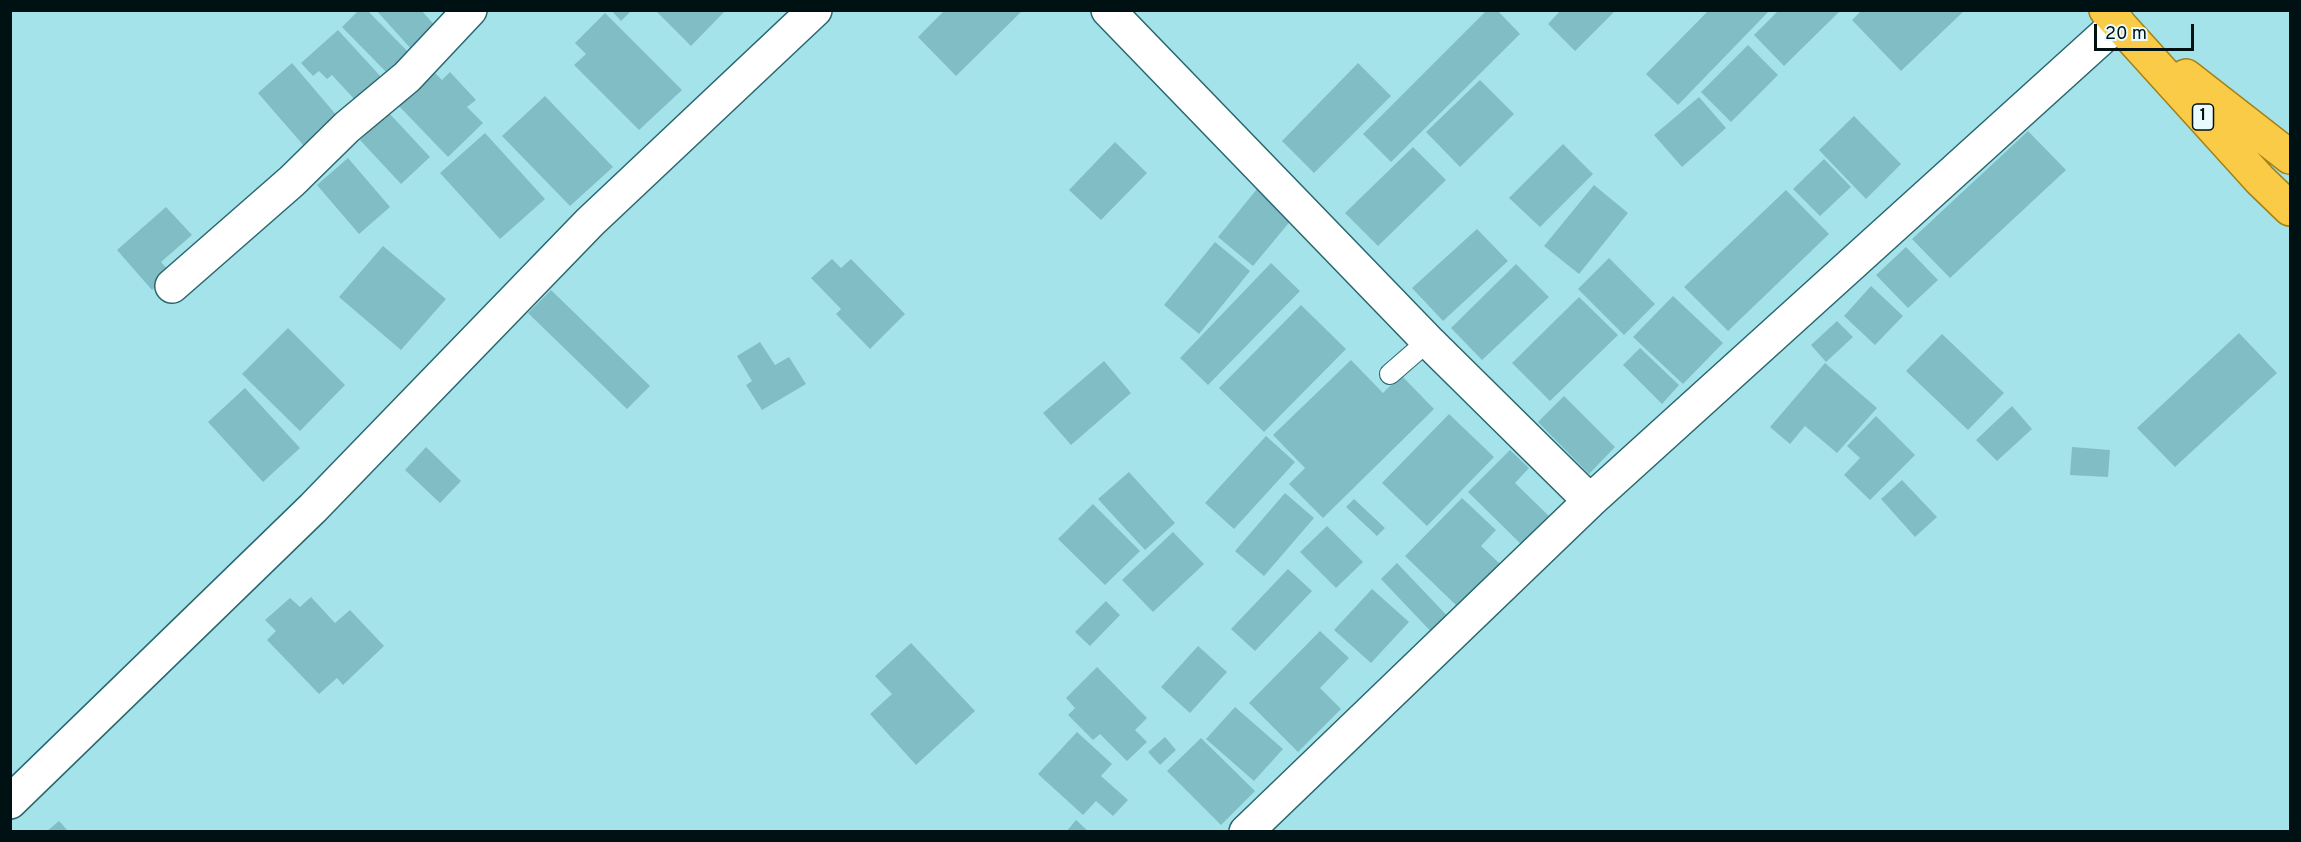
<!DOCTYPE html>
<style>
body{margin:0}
#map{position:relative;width:2301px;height:842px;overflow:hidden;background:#a5e3eb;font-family:Overpass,sans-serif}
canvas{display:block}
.frame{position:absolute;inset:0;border:12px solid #001114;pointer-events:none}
.scale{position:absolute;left:2094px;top:24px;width:100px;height:27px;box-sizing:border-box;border:3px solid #001114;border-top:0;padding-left:8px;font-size:18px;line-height:21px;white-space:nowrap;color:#001114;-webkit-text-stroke:4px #e9fbfe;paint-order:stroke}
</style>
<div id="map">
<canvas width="2301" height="842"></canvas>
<div class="frame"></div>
<div class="scale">20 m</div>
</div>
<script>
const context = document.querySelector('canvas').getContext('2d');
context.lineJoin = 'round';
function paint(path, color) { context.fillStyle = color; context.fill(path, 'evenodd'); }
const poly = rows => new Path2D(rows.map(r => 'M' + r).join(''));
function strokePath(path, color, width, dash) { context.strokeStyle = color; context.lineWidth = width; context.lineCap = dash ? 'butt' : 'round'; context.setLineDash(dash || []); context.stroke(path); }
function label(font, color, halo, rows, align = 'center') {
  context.font = font + ' Overpass,sans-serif'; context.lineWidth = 4.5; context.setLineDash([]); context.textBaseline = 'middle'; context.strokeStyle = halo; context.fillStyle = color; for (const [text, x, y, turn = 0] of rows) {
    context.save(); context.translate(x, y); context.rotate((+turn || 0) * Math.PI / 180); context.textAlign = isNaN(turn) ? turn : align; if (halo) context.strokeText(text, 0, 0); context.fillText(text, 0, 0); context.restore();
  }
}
const building = poly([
 [359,10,367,10,415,59,393,79,342,27],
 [376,10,421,10,437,28,412,50],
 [611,10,632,10,621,21],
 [655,10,726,10,691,46],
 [945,10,1023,10,956,76,918,37],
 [1487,10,1497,10,1520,34,1391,162,1363,134],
 [1561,10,1616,10,1575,51,1548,24],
 [1709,10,1770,10,1678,105,1646,74],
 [1779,10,1841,10,1784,66,1754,35],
 [1862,10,1965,10,1901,71,1852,20],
 [605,13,682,90,639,130,574,65,586,54,575,43],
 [338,30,382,78,356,101,332,75,327,79,319,71,313,76,301,63],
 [1748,45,1778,75,1731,122,1701,92],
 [292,63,338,117,304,146,258,93],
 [1358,63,1391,96,1314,173,1282,141],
 [434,72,442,80,450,72,476,100,467,107,483,123,448,157,398,105],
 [1480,80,1514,114,1460,167,1426,132],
 [545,96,613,167,570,206,502,136],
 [1699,97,1726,128,1682,167,1654,135],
 [389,113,430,157,401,184,360,140],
 [1854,116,1901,164,1866,199,1819,150],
 [2028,131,2066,170,1950,278,1912,239],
 [485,133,545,199,500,239,440,173],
 [1115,142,1147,173,1101,220,1069,190],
 [1563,144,1593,174,1540,227,1509,198],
 [1413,147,1446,180,1378,246,1345,213],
 [348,158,390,207,359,234,317,185],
 [1824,159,1851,187,1820,216,1793,189],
 [1261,184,1297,213,1253,266,1218,237],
 [1594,185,1628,213,1579,274,1544,246],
 [1786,190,1829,234,1728,331,1684,287],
 [166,207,192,235,161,262,171,273,152,290,117,250],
 [1477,229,1508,261,1443,321,1412,288],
 [1215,242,1250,271,1199,334,1164,305],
 [383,246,446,299,401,350,339,297],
 [1906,247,1938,280,1908,308,1876,275],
 [1609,258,1655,304,1624,335,1578,289],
 [832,259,841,268,851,259,905,314,870,349,836,314,841,309,811,278],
 [1271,263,1300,291,1208,385,1180,358],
 [1516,264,1549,297,1482,360,1451,328],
 [1871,286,1903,316,1875,345,1844,316],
 [551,290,650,386,627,409,528,313],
 [1673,296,1723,343,1683,384,1633,337],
 [1579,297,1618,335,1550,401,1512,363],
 [1301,305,1346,349,1264,432,1219,388],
 [1837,321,1853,337,1826,362,1811,345],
 [288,328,345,385,300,431,242,374],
 [2239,333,2277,373,2175,467,2137,428],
 [1942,334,2004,393,1968,430,1906,371],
 [760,342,775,365,789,357,806,384,762,410,746,385,752,381,737,356],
 [1640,348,1679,385,1662,404,1623,365],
 [1351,360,1383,393,1401,375,1434,409,1323,518,1289,484,1305,468,1273,435],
 [1104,361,1131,393,1071,445,1043,413],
 [1825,363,1877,408,1837,453,1805,426,1790,444,1770,427],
 [245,388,300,448,263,482,208,422],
 [1564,396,1615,447,1589,474,1538,422],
 [2012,406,2032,429,1997,461,1976,440],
 [1449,414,1494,457,1427,526,1382,483],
 [1876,416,1915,455,1870,500,1844,475,1860,458,1847,446],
 [1266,436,1295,462,1234,529,1205,503],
 [426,447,461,481,440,503,405,470],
 [2072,447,2110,450,2108,477,2070,475],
 [1510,450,1529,468,1515,483,1551,518,1524,547,1468,492],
 [1129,472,1175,523,1145,550,1098,499],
 [1902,480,1937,517,1915,537,1881,499],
 [1285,493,1314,518,1264,576,1235,551],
 [1462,498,1496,530,1481,546,1500,564,1458,607,1405,556],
 [1354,499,1385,528,1377,536,1346,507],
 [1093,504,1140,551,1105,585,1058,539],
 [1327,526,1363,562,1336,588,1300,552],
 [1173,532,1204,564,1153,612,1122,580],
 [1397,563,1455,624,1438,639,1381,579],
 [1288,569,1312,591,1255,651,1231,629],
 [1372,589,1409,622,1371,663,1334,630],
 [311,597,335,623,350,610,384,646,343,685,337,678,319,694,267,640,276,631,265,620,290,598,300,607],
 [1106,601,1120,615,1090,646,1075,632],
 [1320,631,1349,658,1320,688,1341,709,1298,752,1249,703],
 [911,643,975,711,916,765,870,714,892,694,875,676],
 [1198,646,1227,672,1190,713,1161,687],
 [1097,667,1147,718,1135,730,1147,742,1127,761,1100,734,1093,740,1068,715,1075,708,1066,698],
 [1235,707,1283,749,1254,781,1206,739],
 [1077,732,1112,764,1101,776,1128,800,1113,816,1096,801,1083,815,1038,774],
 [1165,737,1176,750,1160,765,1148,752],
 [1201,738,1255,791,1221,825,1167,771],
 [1076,820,1089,832,1066,832],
 [59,821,69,832,46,832]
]);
const service = poly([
 [1390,374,1428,341]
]);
const minor = poly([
 [1108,10,1428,341,1590,501],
 [172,286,292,181,347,127,407,77,470,10],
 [10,802,313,508,590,222,815,10],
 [1246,832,1590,501,2118,23]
]);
const trunk = poly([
 [2106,10,2260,180,2290,209],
 [2186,76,2290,157]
]);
const shields = [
 [2203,117,21]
];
const shieldNames = [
 ["1",2203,117]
];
paint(building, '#80bdc4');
strokePath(service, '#29676e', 22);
strokePath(minor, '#29676e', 36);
strokePath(trunk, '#a28117', 36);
strokePath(service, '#fff', 20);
strokePath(minor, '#fff', 33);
strokePath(trunk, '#facb47', 33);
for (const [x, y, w] of shields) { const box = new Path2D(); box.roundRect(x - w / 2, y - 13, w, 26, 4.5); context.fillStyle = '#e9fbfe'; context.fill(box); strokePath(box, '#001114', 1.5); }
label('bold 16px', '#001114', null, shieldNames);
</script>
